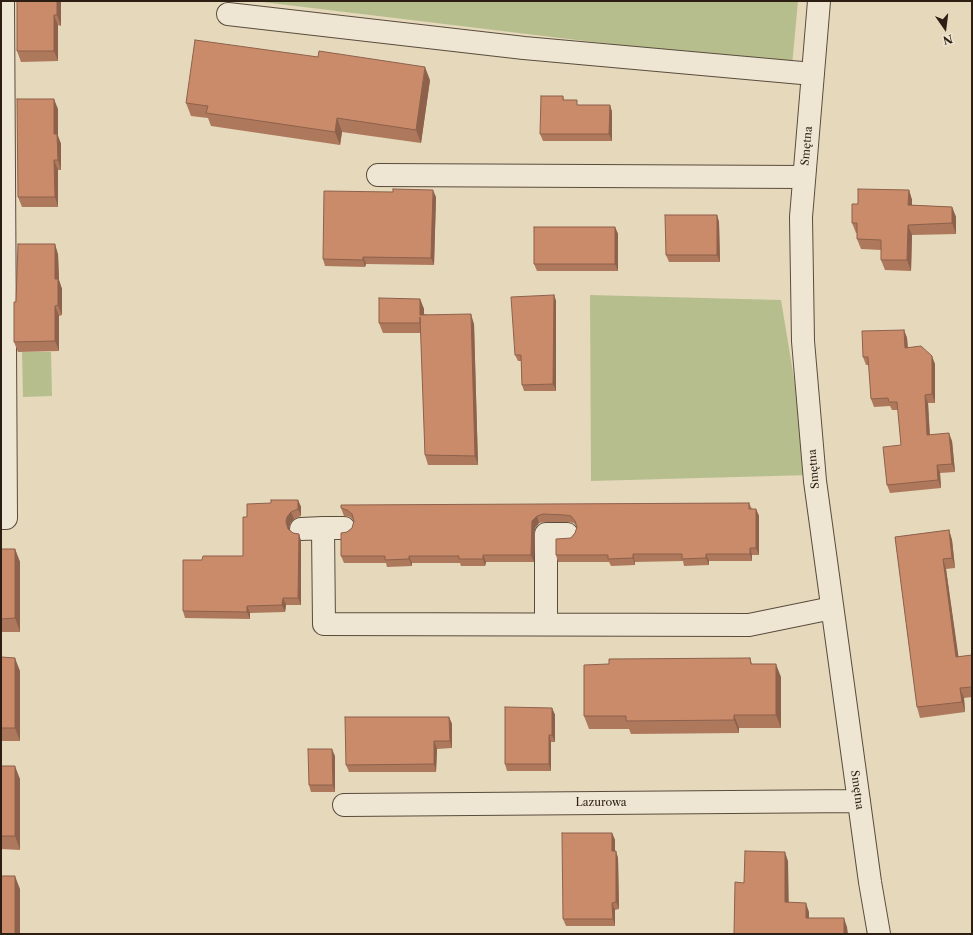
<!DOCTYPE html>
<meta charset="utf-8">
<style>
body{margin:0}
#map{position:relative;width:973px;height:935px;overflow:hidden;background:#e5d8bb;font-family:"Libre Caslon Text",serif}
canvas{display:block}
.frame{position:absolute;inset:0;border:2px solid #2c1e13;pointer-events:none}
.north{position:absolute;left:925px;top:8px;width:40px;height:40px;-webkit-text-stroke:3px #eee6d3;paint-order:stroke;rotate:166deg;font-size:11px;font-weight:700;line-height:16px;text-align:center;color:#2c1e13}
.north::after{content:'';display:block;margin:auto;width:14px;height:18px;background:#2c1e13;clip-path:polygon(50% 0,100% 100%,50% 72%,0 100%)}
</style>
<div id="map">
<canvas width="973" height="935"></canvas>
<div class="frame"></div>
<div class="north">N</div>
</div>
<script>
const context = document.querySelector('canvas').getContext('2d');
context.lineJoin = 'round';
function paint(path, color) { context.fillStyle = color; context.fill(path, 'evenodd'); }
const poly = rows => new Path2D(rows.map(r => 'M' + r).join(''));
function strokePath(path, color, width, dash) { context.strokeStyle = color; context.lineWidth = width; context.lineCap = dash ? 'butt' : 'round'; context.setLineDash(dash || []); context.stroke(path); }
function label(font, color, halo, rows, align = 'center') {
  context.font = font + ' "Libre Caslon Text",serif'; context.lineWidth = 3; context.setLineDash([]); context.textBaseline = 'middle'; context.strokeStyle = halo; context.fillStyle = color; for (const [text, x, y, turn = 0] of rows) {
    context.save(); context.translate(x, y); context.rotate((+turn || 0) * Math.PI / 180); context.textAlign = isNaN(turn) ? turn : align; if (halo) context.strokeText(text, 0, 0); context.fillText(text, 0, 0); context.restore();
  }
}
const green = poly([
 [254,1,798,1,792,66],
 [590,295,781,300,810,475,591,481],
 [22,352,51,352,52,396,23,397]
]);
const minor = poly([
 [819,1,801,217,803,341,815,481,870,882,879,934],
 [228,14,524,48,813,74],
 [378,175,804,177],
 [1,518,6,518,3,1],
 [323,528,344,528],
 [301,529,323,528,324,624,749,625,832,608],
 [546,624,546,534,567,534],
 [344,805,859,801]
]);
const wall = poly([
 [17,1,61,1,61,26,58,25,58,61,21,62,17,51],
 [430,80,421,143,342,132,340,145,211,126,208,118,191,116,186,103],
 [563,96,564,100,578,105,610,105,612,112,612,141,543,141,540,134],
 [58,109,58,136,61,144,61,170,58,170,58,207,22,207,18,197],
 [909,190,912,200,912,205,952,207,956,217,956,234,912,235,911,271,885,270,881,260,881,250,861,249,857,239,857,233,856,233,852,223,858,204],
 [436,197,434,265,366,264,365,267,325,266,323,259],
 [717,215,719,222,720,262,669,262,666,255],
 [615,227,618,234,618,271,537,271,534,264],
 [58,254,59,280,62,289,62,315,59,316,59,351,18,352,14,342,16,302],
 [554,295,556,301,556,391,524,391,522,385,521,361,518,361,515,355],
 [420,299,424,309,424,314,474,324,478,465,428,465,425,455,421,333,383,333,379,323],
 [904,330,907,338,908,347,935,364,935,403,928,403,930,435,952,441,955,472,940,473,941,488,890,493,887,485,901,445,898,410,892,410,890,406,874,407,871,399,869,365,866,365,863,357],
 [298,500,301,507,301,516,294,519,290,524,289,529,293,533,299,534,301,541,301,605,286,605,285,612,250,613,250,619,185,618,183,611,202,560,243,556,247,517,271,503],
 [749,503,752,509,756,509,759,516,759,555,752,555,752,561,709,561,709,565,684,566,683,561,635,562,635,565,611,566,609,562,558,562,556,555,575,533,577,527,574,523,567,522,546,522,539,523,535,528,534,562,486,562,485,566,461,566,460,563,412,563,412,566,387,567,386,563,344,563,341,556,347,532,352,528,354,521,350,517,344,516,341,508],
 [949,530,952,540,955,568,946,569,958,657,972,655,972,697,964,698,965,712,920,718,917,707,895,537],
 [1,549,15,549,20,562,20,632,1,632],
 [1,657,20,671,20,741,1,741],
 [750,658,752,664,781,677,781,728,739,728,739,733,631,734,629,729,589,729,584,716,609,664],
 [552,708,555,715,555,742,551,742,551,771,507,771,505,764],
 [449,717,452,724,452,748,437,749,436,772,349,772,346,765],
 [335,756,335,792,311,792,309,785],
 [1,766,20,779,20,850,1,849],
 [612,833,615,840,615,851,618,858,619,909,615,910,615,926,566,926,563,919]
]);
const shadedWall = poly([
 [57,1,61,1,61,26,57,15],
 [54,15,58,25,58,61,54,51],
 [425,67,430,80,421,143,416,130],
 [54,99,58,109,58,136,61,144,61,170,58,160,54,134],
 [610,105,612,112,612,141,609,134],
 [337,118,342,132,340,145,335,132],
 [54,160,58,170,58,207,55,197],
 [433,190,436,197,434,265,431,258],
 [909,190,912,200,912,215,908,205],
 [952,207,956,217,956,234,952,223],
 [717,215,719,222,720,262,717,255],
 [908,225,912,235,911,271,907,260],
 [615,227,618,234,618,271,615,264],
 [55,244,58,254,59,280,62,289,62,315,58,305,55,279],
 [363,257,366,264,365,267,363,260],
 [554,295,556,301,556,391,553,384],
 [420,299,424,309,424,324,420,315],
 [55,306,59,316,59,351,55,341],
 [471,314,474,324,478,465,475,456],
 [904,330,907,338,908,356,905,348],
 [932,356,935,364,935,403,932,394],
 [925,395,928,403,930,443,927,435],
 [949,433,952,441,955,472,952,464],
 [937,465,940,473,941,488,938,480],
 [298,500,301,507,301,516,298,509],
 [756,509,759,516,759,555,756,548],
 [291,512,294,519,290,524,289,529,291,536,286,522,287,517],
 [537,516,539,523,535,528,534,562,531,555,532,521],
 [949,530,952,540,955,568,952,558],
 [299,534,301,541,301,605,298,598],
 [750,548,752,555,752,561,750,554],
 [15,549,20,562,20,632,15,618],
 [633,554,635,562,635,565,633,558],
 [706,554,709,561,709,565,706,558],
 [483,555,486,562,485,566,483,559],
 [409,556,412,563,412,566,409,559],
 [943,559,946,569,960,667,956,657],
 [283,598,286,605,285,612,282,605],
 [247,606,250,613,250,619,247,612],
 [15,658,20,671,20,741,15,728],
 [776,664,781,677,781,728,776,715],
 [960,688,964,698,965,712,962,702],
 [552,708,555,715,555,742,552,735],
 [734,715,739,728,739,733,734,720],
 [449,717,452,724,452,748,450,741],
 [549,735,551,742,551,771,549,764],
 [434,741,437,749,436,772,434,764],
 [332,749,335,756,335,792,333,785],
 [15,766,20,779,20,850,15,836],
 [612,833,615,840,615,858,612,851],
 [616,851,618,858,619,909,616,902],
 [785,852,788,861,789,912,785,902],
 [15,876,20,889,20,934,15,934],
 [612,903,615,910,615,926,613,919],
 [806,903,809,912,809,928,806,918],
 [844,918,847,927,848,934,844,934]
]);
const building = poly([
 [17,1,57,1,57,15,54,15,54,51,17,51,17,1],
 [195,40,318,57,319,51,425,67,416,130,337,118,335,132,206,113,208,106,186,103,195,40],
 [541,96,563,96,563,100,577,100,577,105,610,105,609,134,540,134,541,96],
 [17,99,54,99,54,134,57,134,58,160,54,160,55,197,18,197,17,99],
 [393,189,433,190,431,258,363,257,363,260,323,259,324,191,393,192,393,189],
 [858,189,909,190,908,205,952,207,952,223,908,225,907,260,881,260,881,240,857,239,857,223,852,223,852,204,858,204,858,189],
 [665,215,717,215,717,255,666,255,665,215],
 [534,227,615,227,615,264,534,264,534,227],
 [18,244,55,244,55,279,58,279,58,305,55,306,55,341,14,342,14,302,16,302,18,244],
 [554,295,553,384,522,385,521,355,515,355,511,297,554,295],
 [379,298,420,299,420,315,471,314,475,456,425,455,420,317,420,323,379,323,379,298],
 [904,330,905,348,921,346,932,356,932,394,925,395,927,435,949,433,952,464,937,465,938,480,887,485,883,447,901,445,897,402,889,402,888,398,871,399,868,357,863,357,862,331,904,330],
 [271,500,298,500,298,509,291,512,287,517,286,522,288,529,293,533,299,534,298,598,283,598,282,605,247,606,247,612,183,611,183,560,202,560,203,556,243,556,243,517,247,517,247,504,271,503,271,500],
 [749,503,749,509,756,509,756,548,750,548,750,554,706,554,706,558,682,559,682,554,633,554,633,558,608,559,608,555,556,555,556,539,571,538,575,533,577,527,575,521,571,516,565,515,543,514,537,516,532,521,531,555,483,555,483,559,459,559,459,556,409,556,409,559,385,560,385,556,341,556,341,533,347,532,352,528,354,521,352,514,347,510,341,508,341,505,749,503],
 [949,530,952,558,943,559,956,657,972,655,972,687,960,688,962,702,917,707,895,537,949,530],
 [1,549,15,549,15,618,1,619,1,549],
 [1,657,15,658,15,728,1,728,1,657],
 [750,658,751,664,776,664,776,715,734,715,734,720,626,721,626,716,584,716,584,665,609,664,609,659,750,658],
 [505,707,552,708,552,735,549,735,549,764,505,764,505,707],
 [345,717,449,717,450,741,434,741,434,764,346,765,345,717],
 [308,749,332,749,333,785,309,785,308,749],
 [1,766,15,766,15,836,1,836,1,766],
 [562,833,612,833,612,851,616,851,616,902,612,903,613,919,563,919,562,833],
 [745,851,785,852,785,902,806,903,806,918,844,918,844,934,734,934,735,882,744,883,745,851],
 [1,876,15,876,15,934,1,934,1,876]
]);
const streetNames = [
 ["Smętna",807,146,-85],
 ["Smętna",814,469,-95],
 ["Smętna",857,790,82],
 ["Lazurowa",601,803]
];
paint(green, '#b7be8e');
strokePath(minor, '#5a4c3d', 24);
strokePath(minor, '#eee6d3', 22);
paint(wall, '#ae785c');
paint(shadedWall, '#8d614b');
paint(building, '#ca8b6b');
strokePath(building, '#8d614b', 1);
label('11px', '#2c1e13', '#eee6d3', streetNames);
</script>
